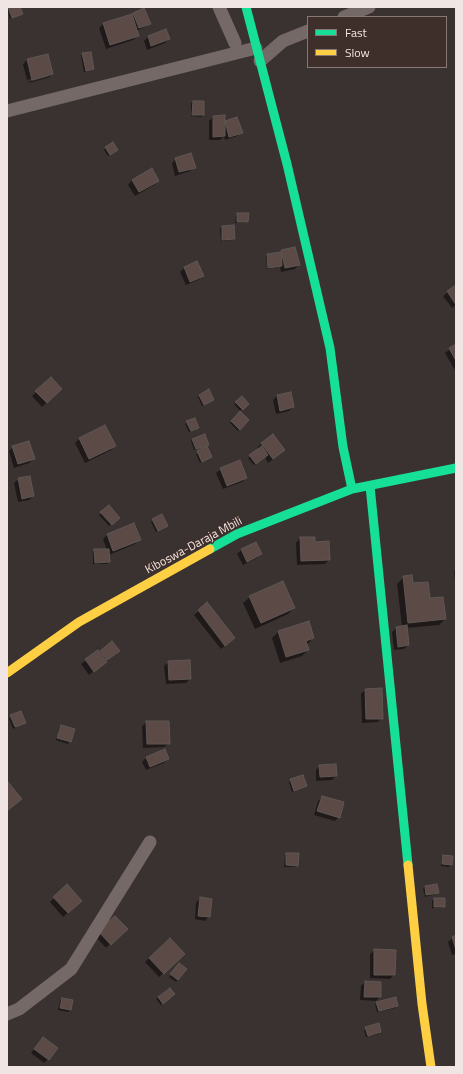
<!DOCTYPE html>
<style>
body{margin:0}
#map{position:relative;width:463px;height:1074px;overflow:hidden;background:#3a3230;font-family:"Titillium Web",sans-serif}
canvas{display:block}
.frame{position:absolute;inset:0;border:8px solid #f0e5e2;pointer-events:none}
.legend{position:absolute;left:307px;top:16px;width:140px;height:52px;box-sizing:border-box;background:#3f2f2b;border:1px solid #867874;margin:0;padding:5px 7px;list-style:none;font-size:12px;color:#f0e5e2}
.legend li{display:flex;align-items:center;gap:8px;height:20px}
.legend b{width:20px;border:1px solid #867874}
</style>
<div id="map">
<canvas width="463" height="1074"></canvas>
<div class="frame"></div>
<ul class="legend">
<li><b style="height:5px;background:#16e098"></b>Fast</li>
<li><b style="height:5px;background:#ffcf43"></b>Slow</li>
</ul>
</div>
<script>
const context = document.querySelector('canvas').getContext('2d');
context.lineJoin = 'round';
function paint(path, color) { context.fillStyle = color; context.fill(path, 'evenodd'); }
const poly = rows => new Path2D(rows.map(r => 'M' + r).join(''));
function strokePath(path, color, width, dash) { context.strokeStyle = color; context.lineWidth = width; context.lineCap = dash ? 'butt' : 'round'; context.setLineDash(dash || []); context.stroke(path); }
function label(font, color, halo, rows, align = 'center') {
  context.font = font + ' "Titillium Web",sans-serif'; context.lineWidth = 3; context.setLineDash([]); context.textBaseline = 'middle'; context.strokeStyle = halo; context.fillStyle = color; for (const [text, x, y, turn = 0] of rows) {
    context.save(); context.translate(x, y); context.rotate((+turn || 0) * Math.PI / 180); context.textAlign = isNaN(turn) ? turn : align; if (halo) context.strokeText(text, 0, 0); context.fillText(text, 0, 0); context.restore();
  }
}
const shadow = poly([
 [7,7,19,7,22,14,10,19],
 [143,9,149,23,145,27,136,31,138,36,133,40,106,49,99,28,103,24,131,16],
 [166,30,169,39,165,43,147,50,144,41,148,37],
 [82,54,93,69,92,70,84,72,81,56],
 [27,60,52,74,48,78,28,83,28,82,48,77,48,74,27,80,23,64],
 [193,102,203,115,201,117,191,116,191,103],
 [213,117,224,124,226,122,241,132,237,136,225,140,224,136,220,140,209,140,209,121],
 [106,148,115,152,108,156,104,150],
 [176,159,195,167,190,171,175,176,172,163],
 [132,180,158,181,154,185,135,196,128,185],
 [237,214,247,222,246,223,235,223,236,216],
 [222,227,234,239,232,240,221,241,220,229],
 [282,251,299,264,295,269,281,272,280,267,267,269,266,257,267,255,279,253],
 [197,262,203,276,198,280,186,285,180,272,184,268],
 [456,286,456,305,452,308,443,296],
 [456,345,456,372,445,353],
 [51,378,61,389,42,407,32,396],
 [290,393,293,407,289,411,276,414,273,400,277,396],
 [200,395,213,400,202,406,198,397],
 [242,397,248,404,240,411,234,404],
 [240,413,248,420,238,431,230,423],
 [187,422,198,428,189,432,185,424],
 [105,426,115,446,111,450,85,463,75,443,79,439],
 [273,435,284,450,268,463,265,457,254,465,248,458,259,450,257,448,261,444],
 [192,439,207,445,194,450,191,441],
 [13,447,34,459,29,463,14,468,9,451],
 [207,448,209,458,200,463,196,454],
 [221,469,246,478,242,482,223,489,216,473],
 [19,479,33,496,29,500,18,502,14,483],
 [109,506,119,518,109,526,99,515],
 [153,520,165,527,156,532,151,522],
 [134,524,139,540,135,544,109,555,109,562,107,564,93,564,93,552,95,550,107,550,103,539,107,535],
 [300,538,314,543,329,560,325,564,297,565,296,543],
 [256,543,261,554,257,558,243,565,237,554,241,550],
 [456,570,456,588,454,572],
 [404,577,429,599,445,619,439,625,406,628,408,645,404,649,394,650,392,632,396,628,402,627,397,584],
 [250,597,294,608,288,614,255,629,243,603],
 [207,604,230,642,221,649,194,615],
 [278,632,313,638,307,645,308,650,302,656,280,663,272,638],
 [101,651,117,652,105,661,106,662,101,666,89,675,81,664,98,652,99,653],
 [169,662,190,679,186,683,166,684,164,666],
 [365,690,382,718,378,722,362,723,361,694],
 [21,712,25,722,13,729,9,718],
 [147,722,169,743,164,747,143,748,142,726],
 [61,726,73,730,70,742,68,744,56,740,59,728],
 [146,758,168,759,164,763,146,770,142,762],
 [320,766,336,776,332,780,316,781,316,770],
 [291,780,306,786,292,792,289,782],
 [322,797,339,817,335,821,314,815,318,801],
 [286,854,297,865,295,867,284,867,285,855],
 [443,856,451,865,449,867,441,866,442,858],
 [425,887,438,893,436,894,425,897,423,889],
 [54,898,77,905,63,917,50,902],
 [200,898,209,916,205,921,195,919,196,903],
 [434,899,444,906,442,908,432,908,432,901],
 [99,932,122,933,106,948,95,936],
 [456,936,456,954,452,955,448,942,452,938],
 [170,939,180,958,159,977,145,962],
 [375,950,394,975,390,979,370,978,370,954],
 [177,966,186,969,176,982,169,977],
 [365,982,380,983,380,997,376,1001,360,1000,361,986],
 [170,989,172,996,161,1005,156,999],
 [62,999,72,1001,70,1010,68,1012,58,1010,60,1001],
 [377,1002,397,1006,395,1008,377,1012,375,1004],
 [366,1028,380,1032,379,1034,366,1037,364,1030],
 [43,1038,48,1059,44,1063,31,1053]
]);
const building = poly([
 [8,7,20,7,23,14,12,18,8,7],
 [144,8,151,24,139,28,133,13,144,8],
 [132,14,139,36,110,45,103,23,132,14],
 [166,29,170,39,151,46,148,36,166,29],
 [91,52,94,69,86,71,82,53,91,52],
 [48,54,53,74,32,80,27,59,48,54],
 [193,101,204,101,204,115,192,115,193,101],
 [225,115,225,136,213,137,213,116,225,115],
 [237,117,243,133,229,137,225,121,237,117],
 [113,142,118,150,110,155,105,147,113,142],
 [191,153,196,168,179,172,175,158,191,153],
 [152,168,159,181,139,192,132,180,152,168],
 [237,213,249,213,248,222,237,222,237,213],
 [234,225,235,239,222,240,222,226,234,225],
 [295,247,300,265,285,268,281,250,295,247],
 [281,252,282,266,268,268,267,254,281,252],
 [197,261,204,276,190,282,184,267,197,261],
 [456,285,456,305,447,291,456,285],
 [456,344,456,361,449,348,456,344],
 [51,377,62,389,47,403,35,391,51,377],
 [209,389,214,400,204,405,199,395,209,389],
 [291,392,294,407,280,411,277,395,291,392],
 [242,396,249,404,243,410,235,402,242,396],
 [240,411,249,420,240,430,231,421,240,411],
 [195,418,199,428,191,431,186,421,195,418],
 [105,425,116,446,89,459,79,438,105,425],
 [205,434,209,445,196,449,192,439,205,434],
 [273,434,285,450,273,459,261,443,273,434],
 [29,441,35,459,18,464,12,446,29,441],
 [207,446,212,457,202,462,197,451,207,446],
 [262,446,268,455,256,464,249,455,262,446],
 [240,460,247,478,227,486,220,468,240,460],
 [30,476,34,496,22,499,18,478,30,476],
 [109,505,120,518,112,525,100,512,109,505],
 [162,514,168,526,158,531,152,519,162,514],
 [134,523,141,540,113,551,107,534,134,523],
 [300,537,315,537,315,542,329,541,330,560,301,561,300,537],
 [256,542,262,554,247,562,241,549,256,542],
 [94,549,109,549,110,562,95,563,94,549],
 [412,575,413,583,428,582,430,598,443,597,446,619,408,623,403,576,412,575],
 [283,581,295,608,261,623,249,596,283,581],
 [207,602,235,638,225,646,198,610,207,602],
 [309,621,314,638,306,641,309,650,286,657,278,631,309,621],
 [407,625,409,645,398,647,396,627,407,625],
 [112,641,120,651,107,660,100,651,112,641],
 [98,650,107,662,94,672,85,659,98,650],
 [190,660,191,679,169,680,168,661,190,660],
 [382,688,383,719,366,719,365,689,382,688],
 [21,711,26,723,15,727,10,715,21,711],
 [146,721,169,721,170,744,147,744,146,721],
 [61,725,75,729,71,742,57,738,61,725],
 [165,749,169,759,150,767,146,757,165,749],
 [336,764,337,776,320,777,319,765,336,764],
 [303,775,307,786,294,791,290,779,303,775],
 [8,782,22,799,7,811,7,783,8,782],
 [322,796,344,802,340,818,317,811,322,796],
 [286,853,299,853,298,866,286,865,286,853],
 [443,855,453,856,452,865,442,864,443,855],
 [67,884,82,901,68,913,53,897,67,884],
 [437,884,439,893,426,895,425,886,437,884],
 [200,897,212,899,210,917,198,916,200,897],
 [434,898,445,898,445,907,434,907,434,898],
 [115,916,128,929,111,945,98,931,115,916],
 [456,935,456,950,452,937,456,935],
 [170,938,185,954,164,974,149,958,170,938],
 [374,949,396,950,395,975,374,975,374,949],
 [179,963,187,969,178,980,170,974,179,963],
 [365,981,381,982,381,997,364,997,365,981],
 [170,988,175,994,163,1004,158,997,170,988],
 [396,997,398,1006,379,1011,376,1002,396,997],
 [62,998,73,1000,71,1010,60,1008,62,998],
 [379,1023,381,1032,368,1036,365,1027,379,1023],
 [43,1037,58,1048,49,1060,34,1049,43,1037]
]);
const street = poly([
 [219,7,235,43],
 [344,17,369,7],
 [260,61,283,41,308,31],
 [7,111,256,48],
 [7,1014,19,1009,71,969,150,842]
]);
const fast = poly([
 [246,7,287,164,330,348,343,447,352,489],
 [370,486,408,865],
 [210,549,237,534,352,489,456,468]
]);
const slow = poly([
 [7,673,79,622,210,549],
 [408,865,422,1004,431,1067]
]);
const streetNames = [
 ["Kiboswa-Daraja Mbili",194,546,-28]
];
paint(shadow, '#0007');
paint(building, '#5b4a46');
strokePath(building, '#5e5755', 1);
strokePath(street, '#756967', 13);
strokePath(fast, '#16e098', 9);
strokePath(slow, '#ffcf43', 9);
label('12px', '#f0e5e2', '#3f2f2b', streetNames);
</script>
